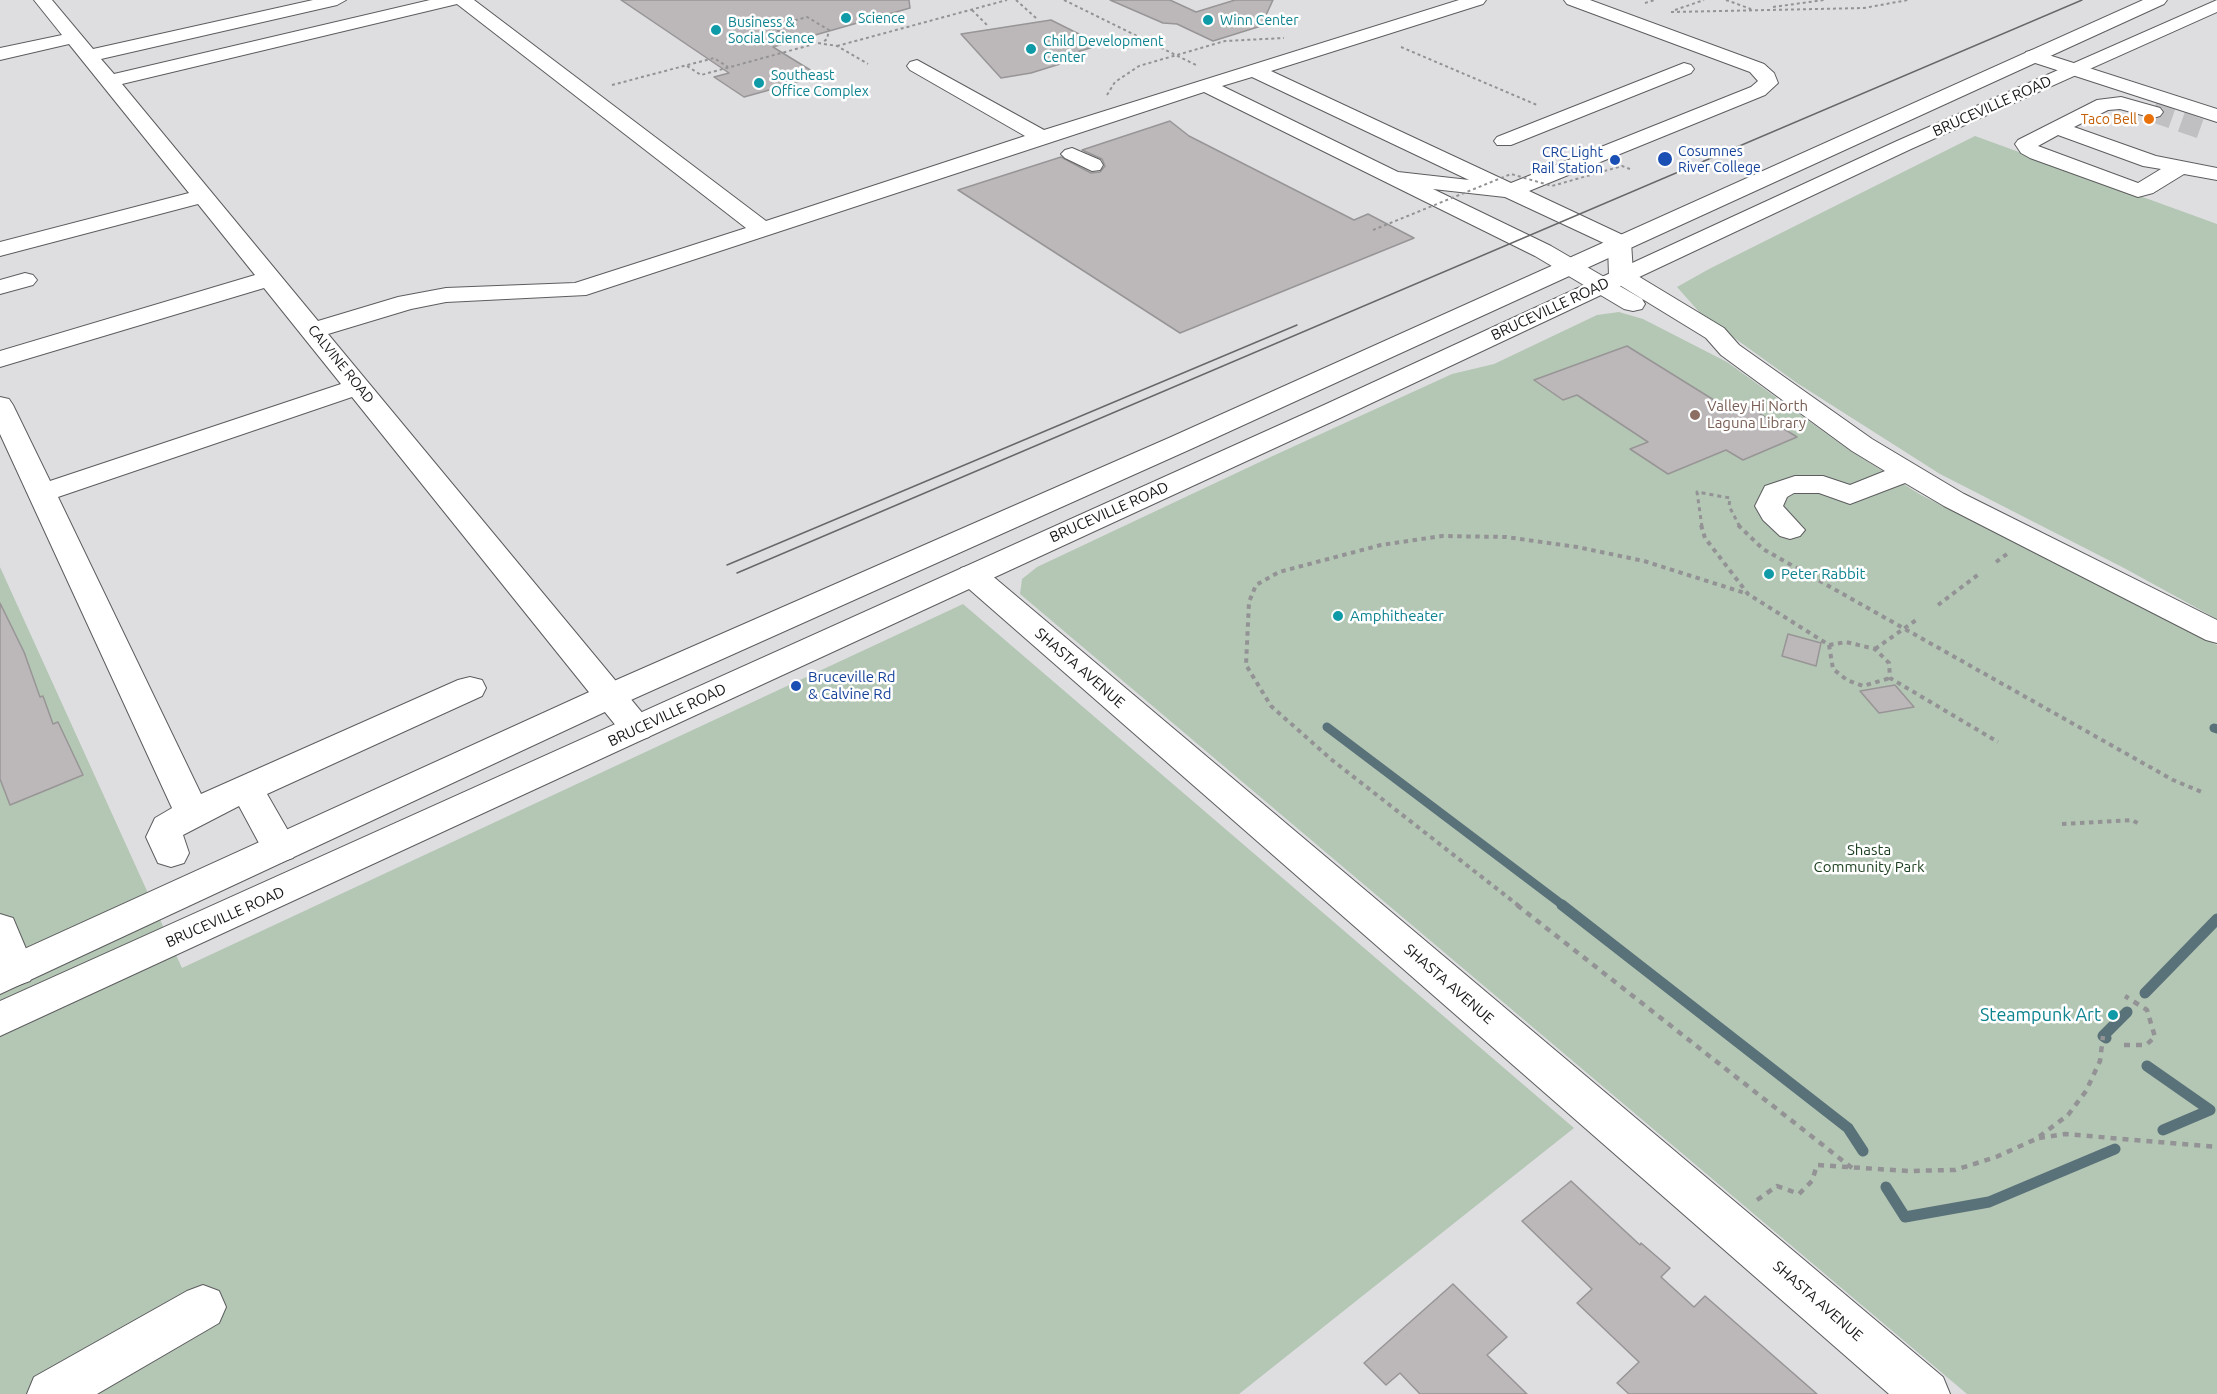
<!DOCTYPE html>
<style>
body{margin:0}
canvas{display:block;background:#dedee1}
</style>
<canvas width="2217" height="1394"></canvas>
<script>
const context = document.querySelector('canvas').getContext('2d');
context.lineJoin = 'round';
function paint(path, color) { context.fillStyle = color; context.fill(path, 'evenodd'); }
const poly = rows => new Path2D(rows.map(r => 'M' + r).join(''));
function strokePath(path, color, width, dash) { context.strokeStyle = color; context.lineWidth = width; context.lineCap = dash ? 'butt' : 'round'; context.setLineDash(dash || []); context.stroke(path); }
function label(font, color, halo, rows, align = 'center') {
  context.font = font + ' Ubuntu,sans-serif'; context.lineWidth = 5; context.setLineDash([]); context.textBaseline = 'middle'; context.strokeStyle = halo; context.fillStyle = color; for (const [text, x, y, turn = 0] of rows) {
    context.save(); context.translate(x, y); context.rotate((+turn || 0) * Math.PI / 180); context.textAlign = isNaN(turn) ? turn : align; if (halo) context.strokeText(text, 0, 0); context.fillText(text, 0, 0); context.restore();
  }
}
const green = poly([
 [1975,136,2217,224,2217,619,2124,568,1940,474,1797,383,1701,314,1677,287,1709,269],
 [1619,312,1643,319,1727,362,1849,450,1921,495,2217,645,2217,1394,1967,1394,1020,594,1022,579,1037,567,1264,460,1452,374,1494,364,1597,315],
 [0,567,182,968,963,604,1574,1128,1239,1394,0,1394]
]);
const streamFar1 = poly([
 [1327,727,1564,906],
 [2214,728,2217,729]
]);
const stream = poly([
 [1562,905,1848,1128,1863,1151],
 [2145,993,2217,919],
 [2106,1038,2103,1036,2127,1012],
 [2147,1066,2210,1110,2163,1130],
 [1886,1187,1905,1217,1989,1202,2115,1149]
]);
const building = poly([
 [621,0,909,0,910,8,773,47,820,76,744,97,714,77,729,73,621,0],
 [1110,0,1170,0,1196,12,1235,0,1273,0,1261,26,1213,41,1177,24,1163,23,1110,0],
 [1051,20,1101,45,1073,53,1078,55,1056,62,1060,64,1031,73,1001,78,961,34,1051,20],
 [1170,121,1189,136,1354,220,1368,214,1414,238,1180,333,958,190,1061,157,1091,173,1100,172,1105,166,1102,159,1082,150,1170,121],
 [1627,346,1730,410,1744,404,1797,437,1743,460,1726,450,1668,474,1630,449,1648,442,1577,395,1563,400,1534,380,1627,346],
 [0,603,24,652,40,697,43,696,53,724,58,722,83,775,10,805,0,779,0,603],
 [1788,634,1821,643,1816,666,1782,656,1788,634],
 [1895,685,1914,707,1879,713,1860,691,1895,685],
 [1571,1181,1640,1245,1641,1243,1670,1268,1661,1277,1694,1307,1705,1296,1817,1394,1629,1394,1617,1383,1639,1362,1577,1303,1592,1289,1522,1221,1571,1181],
 [1453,1284,1507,1337,1487,1355,1527,1394,1420,1394,1400,1373,1386,1385,1364,1363,1453,1284]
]);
const minorTunnel = poly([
 [2153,112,2204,130]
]);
const pathFar3 = poly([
 [1016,0,1037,19],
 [1064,0,1198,66],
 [1726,0,1751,9],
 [1645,3,1655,0],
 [1773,7,1824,0],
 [972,10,989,27],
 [1675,10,1704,0],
 [1671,12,1864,8,1908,0],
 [813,44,802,37,767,28,807,17,829,30,827,39,823,42],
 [837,46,1007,0],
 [1401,47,1537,105],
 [687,66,701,75,818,43,837,46,868,64],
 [612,85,714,58,728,67],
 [1107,95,1115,82,1139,66,1225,41,1284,38]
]);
const pathFar2 = poly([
 [1702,527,1697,492,1730,498,1729,506,1740,527]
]);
const pathFar1 = poly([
 [1701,525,1705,538,1748,594,1829,645,1846,642,1875,649,1889,663,1890,678,1998,742],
 [1738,525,1763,549,2173,780,2204,793],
 [1996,562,2007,554],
 [1938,605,1979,574],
 [1829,645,1833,669,1847,680,1863,686,1890,678],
 [1875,649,1919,618],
 [2062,824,2132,820,2141,825],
 [1519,906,1332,760,1271,706,1246,665,1249,602,1256,585,1279,572,1381,545,1442,536,1506,537,1577,547,1644,561,1748,594]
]);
const path = poly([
 [1517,905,1852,1168],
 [2124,1045,2146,1045,2155,1037,2147,1010,2125,996],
 [2039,1138,2065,1134,2217,1147],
 [1757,1200,1777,1186,1799,1194,1812,1181,1817,1165,1908,1171,1955,1170,1996,1157,2036,1139,2068,1115,2086,1091,2100,1061,2103,1036]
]);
const minor = poly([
 [34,0,52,0,93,49,313,0,346,0,337,5,101,59,114,74,430,0,474,0,766,221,1025,136,910,70,907,66,910,62,917,60,1044,130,1459,0,1486,0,1483,4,1271,71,1511,183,1751,87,1758,81,1750,72,1567,4,1564,0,1590,0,1764,64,1774,73,1778,83,1765,95,1529,191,1627,237,1631,242,1633,273,1724,328,1739,345,1872,439,1964,494,2217,620,2217,643,2206,640,1944,506,1905,483,1850,504,1819,493,1794,493,1787,497,1783,506,1805,530,1800,536,1790,539,1780,536,1763,520,1755,506,1765,486,1795,476,1823,476,1850,485,1885,471,1852,451,1721,355,1706,338,1613,281,1609,276,1608,245,1505,197,1433,189,1551,246,1642,299,1645,304,1642,309,1633,311,1624,309,1535,256,1204,92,586,295,446,302,411,309,328,334,649,721,654,729,649,737,637,741,625,737,352,397,58,497,201,794,458,680,470,677,482,680,486,688,482,696,267,794,298,848,293,858,280,862,267,858,239,806,183,835,189,853,184,863,171,867,158,863,146,837,155,818,172,808,0,434,0,397,9,399,13,405,50,481,341,384,264,288,0,367,0,351,255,275,198,204,0,256,0,242,189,193,69,44,0,60,0,48,62,35,34,0],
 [457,4,746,228,575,283,446,288,398,297,318,321,122,84,457,4],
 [1252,77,1469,180,1398,172,1222,86,1252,77],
 [2033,50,2217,109,2217,122,2026,60,2024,56,2026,52,2033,50],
 [1684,63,1691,65,1694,69,1691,73,1511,145,1497,145,1494,141,1497,137,1684,63],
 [2121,97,2160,108,2163,112,2160,116,2153,118,2120,109,2108,110,2074,127,2156,156,2217,168,2217,180,2184,174,2153,193,2138,197,2030,158,2021,153,2015,144,2018,140,2097,100,2121,97],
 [2058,135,2143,166,2161,169,2138,183,2038,146,2058,135],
 [1072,148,1100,160,1103,165,1100,170,1092,171,1065,158,1061,154,1065,150,1072,148],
 [25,273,33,275,37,280,33,285,0,294,0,280,25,273],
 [972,565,983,568,1943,1377,1950,1394,1889,1394,961,582,957,575,961,568,972,565],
 [0,914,13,918,35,970,30,981,16,986,2,981,0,977,0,914],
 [203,1285,219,1291,226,1307,219,1323,97,1394,27,1394,34,1377,187,1291,203,1285]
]);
const major = poly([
 [2143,0,2167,0,2164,4,1191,449,622,704,0,994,0,960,598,688,1171,437,2143,0],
 [2217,0,2217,12,1911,149,1342,417,0,1036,0,1001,1324,405,1897,141,2217,0]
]);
const tram = poly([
 [727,565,1297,325],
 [737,573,2082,0]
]);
const pathBridge = poly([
 [1373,230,1511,174,1552,186,1622,166,1630,169]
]);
const markers = [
 [846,18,6,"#0f9aa8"],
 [1208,20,6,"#0f9aa8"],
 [716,30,6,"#0f9aa8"],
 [1031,49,6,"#0f9aa8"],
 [759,83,6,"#0f9aa8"],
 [2149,119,6,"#e8710a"],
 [1665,159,8,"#1a4fb4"],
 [1615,160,6,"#1a4fb4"],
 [1695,415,6,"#8d6e63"],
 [1769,574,6,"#0f9aa8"],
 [1338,616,6,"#0f9aa8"],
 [796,686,6,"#1a4fb4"],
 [2113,1015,6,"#0f9aa8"]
];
const farCulturenames = [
 ["Science",858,18],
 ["Winn Center",1220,20],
 ["Business &",728,22],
 ["Social Science",728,38],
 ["Child Development",1043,41],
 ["Center",1043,57],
 ["Southeast",771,75],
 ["Office Complex",771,91]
];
const farFoodnames = [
 ["Taco Bell",2137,119]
];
const farTransitnames = [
 ["Cosumnes",1678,151],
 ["River College",1678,167],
 ["CRC Light",1603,152,"right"],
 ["Rail Station",1603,168,"right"]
];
const farStreetnames = [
 ["CALVINE ROAD",341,364,51]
];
const streetNames = [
 ["BRUCEVILLE ROAD",1992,106,-24],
 ["BRUCEVILLE ROAD",1550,309,-25],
 ["BRUCEVILLE ROAD",1109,512,-24],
 ["SHASTA AVENUE",1080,668,41],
 ["BRUCEVILLE ROAD",667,715,-25],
 ["BRUCEVILLE ROAD",225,917,-24],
 ["SHASTA AVENUE",1449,984,41],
 ["SHASTA AVENUE",1818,1301,41]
];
const educationNames = [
 ["Valley Hi North",1707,406],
 ["Laguna Library",1707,423]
];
const cultureNames = [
 ["Peter Rabbit",1781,574],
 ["Amphitheater",1350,616]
];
const transitNames = [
 ["Bruceville Rd",808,677],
 ["& Calvine Rd",808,694]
];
const parkNames = [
 ["Shasta",1869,850],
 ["Community Park",1869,867]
];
const nearCulturenames = [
 ["Steampunk Art",2101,1015]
];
paint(green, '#b4c6b4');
strokePath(streamFar1, '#597178', 9);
strokePath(stream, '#597178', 11);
paint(building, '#bcb8b9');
strokePath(building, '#989596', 1.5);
strokePath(minorTunnel, '#c0c0c3', 20, [20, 10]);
strokePath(minor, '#5d5d60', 2);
strokePath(major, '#5d5d60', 2);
strokePath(pathFar3, '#939396', 2, [3, 3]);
strokePath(pathFar2, '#939396', 3, [4, 4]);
strokePath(pathFar1, '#939396', 4, [4.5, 4.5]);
strokePath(path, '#939396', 4.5, [6, 6]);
paint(minor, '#fff');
paint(major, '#fff');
strokePath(tram, '#68686a', 1.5);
strokePath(pathBridge, '#939396', 2, [3, 3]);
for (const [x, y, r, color] of markers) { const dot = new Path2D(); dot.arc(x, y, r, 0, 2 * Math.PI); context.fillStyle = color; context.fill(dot); strokePath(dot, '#fff', 2); }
label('14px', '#0d838f', '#fff', farCulturenames, 'left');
label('14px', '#c56008', '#fff', farFoodnames, 'right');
label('14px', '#164399', '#fff', farTransitnames, 'left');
label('14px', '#171718', '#fff', farStreetnames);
label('15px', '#171718', '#fff', streetNames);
label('15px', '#785e54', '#fff', educationNames, 'left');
label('15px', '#0d838f', '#fff', cultureNames, 'left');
label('15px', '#164399', '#fff', transitNames, 'left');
label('15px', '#1a3e1d', '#fff', parkNames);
label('18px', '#0d838f', '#fff', nearCulturenames, 'right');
</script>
